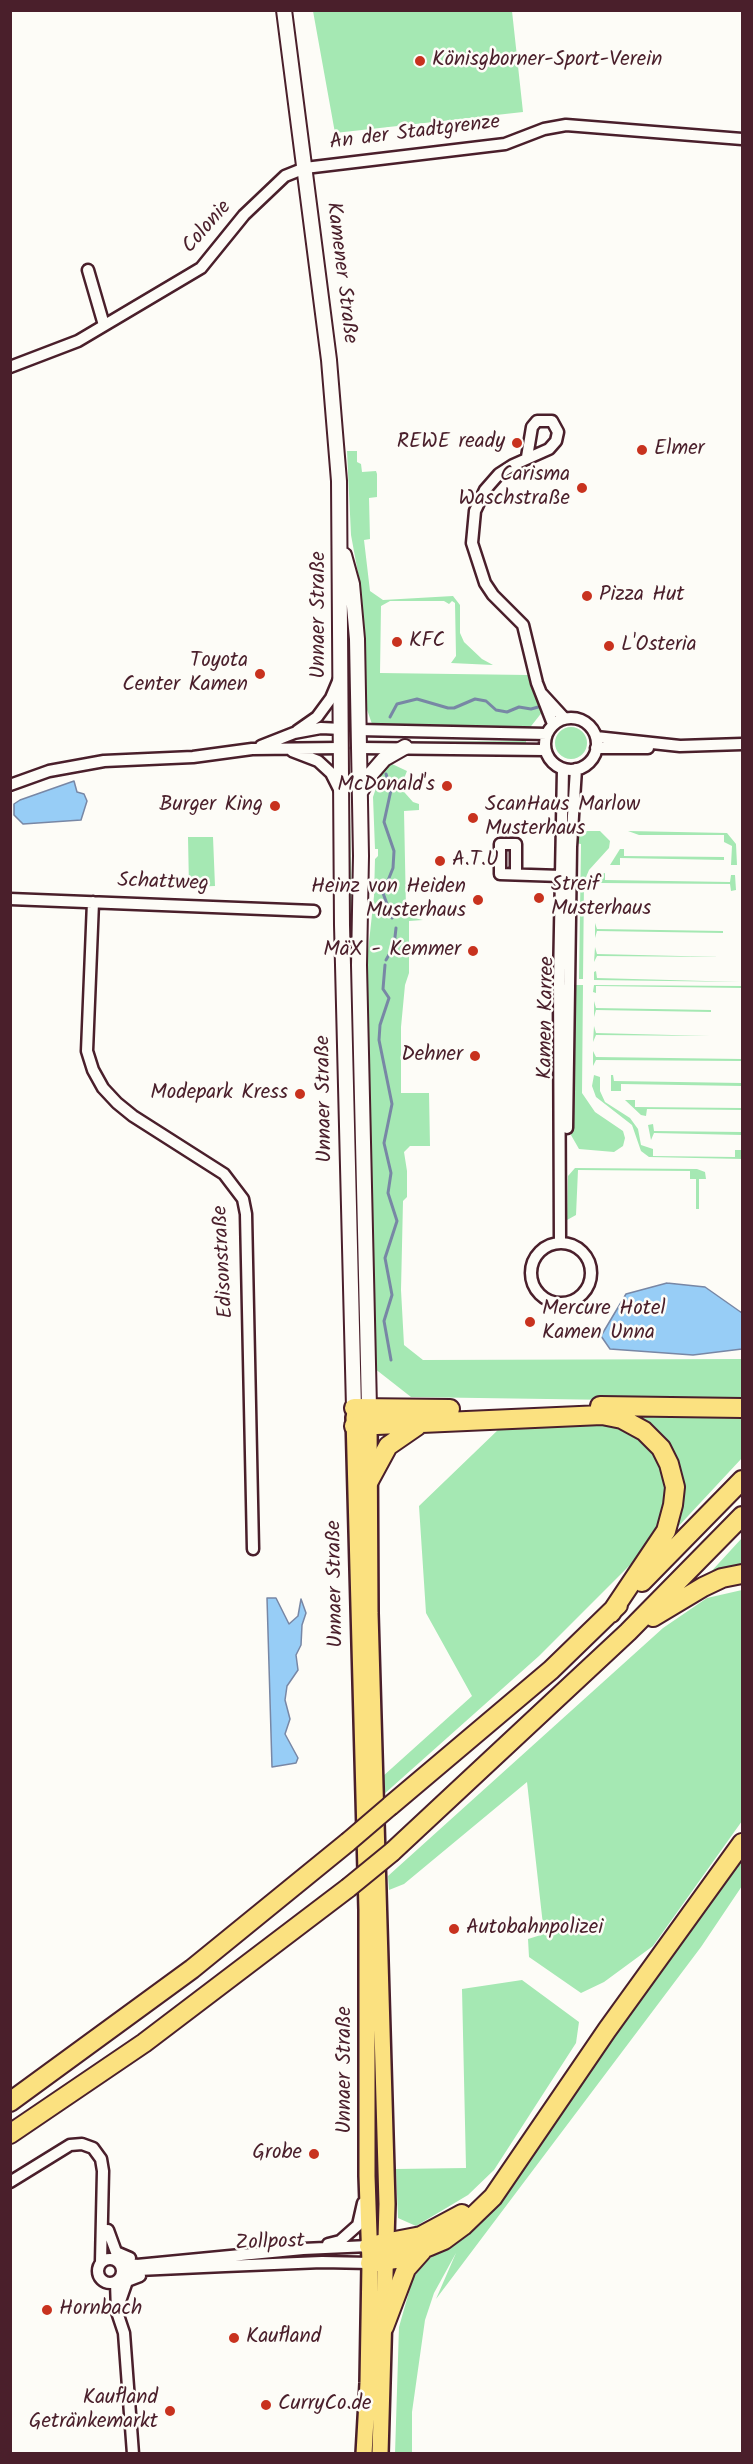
<!DOCTYPE html>
<meta charset="utf-8">
<style>
body{margin:0}
#map{position:relative;width:753px;height:2464px;overflow:hidden;background:#fdfcf7;font-family:Kalam,sans-serif}
canvas{display:block}
.frame{position:absolute;inset:0;border:12px solid #4a1f2b;pointer-events:none}
</style>
<div id="map">
<canvas width="753" height="2464"></canvas>
<div class="frame"></div>
</div>
<script>
const context = document.querySelector('canvas').getContext('2d');
context.lineJoin = 'round';
function paint(path, color) { context.fillStyle = color; context.fill(path, 'evenodd'); }
const poly = rows => new Path2D(rows.map(r => 'M' + r).join(''));
function strokePath(path, color, width, dash) { context.strokeStyle = color; context.lineWidth = width; context.lineCap = dash ? 'butt' : 'round'; context.setLineDash(dash || []); context.stroke(path); }
function label(font, color, halo, rows, align = 'center') {
  context.font = font + ' Kalam,sans-serif'; context.lineWidth = 5; context.setLineDash([]); context.textBaseline = 'middle'; context.strokeStyle = halo; context.fillStyle = color; for (const [text, x, y, turn = 0] of rows) {
    context.save(); context.translate(x, y); context.rotate((+turn || 0) * Math.PI / 180); context.textAlign = isNaN(turn) ? turn : align; if (halo) context.strokeText(text, 0, 0); context.fillText(text, 0, 0); context.restore();
  }
}
const green = poly([
 [313,11,512,11,523,112,335,133],
 [347,451,357,451,357,462,361,464,362,472,376,471,377,474,377,497,369,498,370,539,364,540,370,591,383,600,453,596,460,605,460,633,464,642,482,659,493,665,451,663,456,656,455,603,452,601,449,604,444,601,390,601,381,606,380,673,528,675,533,692,543,711,528,730,372,724,364,701,360,584,351,535],
 [346,581,350,591,352,710,349,710],
 '555 743a16 16 0 1 1 32 0a16 16 0 1 1-32 0Z',
 [526,741,526,745,372,745,372,742],
 [392,764,407,771,403,781,405,793,413,802,419,804,419,810,404,811,406,910,414,911,414,918,423,920,409,921,409,973,405,985,401,1027,401,1093,429,1093,430,1146,410,1146,404,1152,407,1171,407,1197,403,1201,401,1290,404,1345,423,1360,742,1359,742,1398,683,1401,411,1397,374,1368,365,979,374,896,375,859,378,856,378,849,375,849,373,797,382,770],
 [346,766,349,766,353,954,349,956],
 [584,831,600,831,610,841,609,848,589,870,584,882,583,979,579,979,581,844,574,843,576,836],
 [628,831,727,833,736,844,737,865,731,865,732,846,724,842,724,835,639,835],
 [188,837,213,837,215,886,189,887],
 [620,849,624,849,624,856,724,857,724,860,620,858,620,865,610,865],
 [605,873,605,880,730,882,731,875,735,875,736,890,731,891,730,884,601,883,597,883,597,889,595,889,599,875],
 [595,923,597,929,723,931,723,933,597,931,595,938],
 [595,947,597,954,722,957,597,956,594,962],
 [596,971,597,978,742,982,594,980,594,972],
 [572,985,583,985,582,1093,595,1112,623,1131,625,1138,623,1146,614,1152,579,1149,571,1135],
 [594,985,742,986,742,988,596,986,596,993,593,992],
 [594,1001,596,1008,711,1010,711,1012,596,1010,594,1017],
 [594,1026,596,1033,710,1036,596,1035,593,1042],
 [593,1051,596,1057,742,1059,742,1061,596,1060,593,1066],
 [594,1075,600,1077,600,1091,605,1102,630,1118,638,1129,641,1145,653,1149,653,1156,735,1157,735,1150,742,1150,742,1159,649,1157,641,1151,632,1125,596,1097,592,1086],
 [611,1075,613,1075,614,1081,742,1083,742,1086,621,1084,621,1091,611,1091],
 [625,1100,635,1100,635,1107,742,1108,742,1110,647,1109,646,1116,641,1115],
 [653,1124,654,1131,742,1132,742,1135,654,1133,651,1140,648,1125],
 [575,1168,697,1169,705,1172,706,1179,699,1179,699,1209,696,1209,696,1179,690,1179,690,1171,578,1170,576,1215,567,1220,568,1176],
 [627,1411,742,1412,742,1458,675,1530,680,1484],
 [577,1420,620,1426,651,1447,668,1480,665,1517,644,1551,539,1656,383,1795,382,1777,472,1696,426,1613,419,1506,500,1428],
 [742,1538,742,1573,707,1576],
 [742,1590,742,1821,653,1946,604,1982,581,1993,529,1957,528,1939,544,1934,527,1782,404,1884,389,1890,388,1876,663,1628,707,1598],
 [742,1852,742,1886,701,1947,436,2299,456,2253,434,2293,425,2320,412,2412,412,2453,395,2454,399,2327,413,2278,426,2262,447,2244,463,2239,473,2229],
 [522,1980,579,2022,576,2043,494,2170,468,2195,416,2226,398,2218,396,2169,466,2168,462,1989]
]);
const water = poly([
 [74,781,77,792,84,794,87,801,81,820,23,824,14,815,14,804,20,800,74,781],
 [667,1283,705,1287,742,1313,742,1349,693,1355,610,1349,601,1336,626,1294,667,1283],
 [267,1598,276,1598,289,1624,298,1616,301,1599,306,1613,302,1625,301,1645,296,1655,298,1670,287,1686,285,1700,290,1719,285,1734,298,1758,296,1763,272,1767,267,1598]
]);
const stream = poly([
 [390,717,397,704,417,699,448,708,454,708,475,699,486,701,496,710,507,712,519,707,531,709,542,706],
 [386,774,391,790,384,822,394,851,393,868,383,893,392,918],
 [386,960,394,946,396,928],
 [385,965,383,989,389,998,380,1025,379,1040,392,1104,384,1143,391,1173,388,1193,397,1221,385,1258,392,1295,384,1321,391,1360]
]);
const minor = poly([
 [88,270,104,325],
 [10,367,78,341,201,268,244,215,285,176,305,168,505,144,544,129,566,125,742,139],
 [527,457,532,427,537,421,552,421,558,432,556,441,549,449,513,465,499,474,485,490,475,511,472,543,485,583,493,595,523,625,537,683,553,724],
 [542,694,564,718],
 '545 744a26 26 0 1 1 52 0a26 26 0 1 1-52 0Z',
 [358,730,547,734],
 [297,731,317,717,331,698,339,679],
 [596,737,680,746,742,744],
 [261,746,294,733,321,728,342,729],
 [360,748,545,750],
 [596,748,648,748],
 [292,751,318,761,331,773,340,791],
 [10,785,49,771,104,761,193,757,252,749,342,748],
 [516,874,516,844,500,844,500,874,561,876,567,875],
 [10,899,314,911],
 [93,902,87,1051,93,1070,103,1088,117,1103,133,1116,224,1174,243,1199,246,1214,253,1549],
 [567,1128,571,847,576,769],
 [560,1243,559,982,563,769],
 '531 1273a30 30 0 1 1 60 0a30 30 0 1 1-60 0Z',
 [10,2182,70,2145,82,2144,93,2148,101,2159,103,2171,101,2262],
 [108,2230,116,2252,130,2258],
 [328,2244,340,2241,358,2225,363,2203],
 '98 2271a12 12 0 1 1 24 0a12 12 0 1 1-24 0Z',
 [118,2262,137,2265,303,2249,369,2246],
 [122,2275,138,2270,225,2266,322,2262,370,2263],
 [116,2282,117,2312,124,2333,133,2454],
 [119,2304,127,2281,140,2276]
]);
const secondary = poly([
 [284,10,329,360,339,481,342,925,354,1408],
 [344,555,352,584,357,639,361,856,359,965,369,1408],
 [361,791,371,774,384,759,405,747]
]);
const primary = poly([
 [369,1414,370,1613,387,2204,380,2454],
 [354,1417,367,1910,367,2176,370,2263,368,2383,364,2454]
]);
const motorway = poly([
 [600,1406,742,1408],
 [354,1408,450,1409],
 [354,1426,602,1415,622,1419,644,1431,661,1448,669,1464,675,1487,673,1505,666,1531,611,1613],
 [369,1481,388,1446,417,1426],
 [642,1582,742,1480],
 [653,1617,703,1587,722,1578,742,1574],
 [390,1806,551,1670,618,1605],
 [392,1852,628,1632,742,1516],
 [10,2102,192,1969,348,1842],
 [10,2134,144,2043,348,1888],
 [369,2246,421,2236,462,2214],
 [370,2263,401,2258,444,2240,463,2226,493,2197,607,2030,742,1843],
 [384,2327,406,2269,422,2251]
]);
const motorwayBridge = poly([
 [348,1842,390,1806],
 [348,1888,392,1852]
]);
const markers = [
 [420,61,6,"#c8321e"],
 [517,443,6,"#c8321e"],
 [642,450,6,"#c8321e"],
 [582,488,6,"#c8321e"],
 [587,596,6,"#c8321e"],
 [397,642,6,"#c8321e"],
 [609,646,6,"#c8321e"],
 [260,674,6,"#c8321e"],
 [447,786,6,"#c8321e"],
 [275,806,6,"#c8321e"],
 [473,818,6,"#c8321e"],
 [440,861,6,"#c8321e"],
 [539,898,6,"#c8321e"],
 [478,900,6,"#c8321e"],
 [473,951,6,"#c8321e"],
 [475,1056,6,"#c8321e"],
 [300,1094,6,"#c8321e"],
 [530,1322,6,"#c8321e"],
 [454,1929,6,"#c8321e"],
 [314,2154,6,"#c8321e"],
 [47,2310,6,"#c8321e"],
 [234,2338,6,"#c8321e"],
 [266,2405,6,"#c8321e"],
 [170,2411,6,"#c8321e"]
];
const poiNames = [
 ["Könisgborner-Sport-Verein",432,61],
 ["REWE ready",505,443,"right"],
 ["Elmer",654,450],
 ["Carisma",570,476,"right"],
 ["Waschstraße",570,500,"right"],
 ["Pizza Hut",599,596],
 ["KFC",409,642],
 ["L'Osteria",621,646],
 ["Toyota",248,662,"right"],
 ["Center Kamen",248,686,"right"],
 ["McDonald's",435,786,"right"],
 ["Burger King",263,806,"right"],
 ["ScanHaus Marlow",485,806],
 ["Musterhaus",485,830],
 ["A.T.U",452,861],
 ["Streif",551,886],
 ["Musterhaus",551,910],
 ["Heinz von Heiden",466,888,"right"],
 ["Musterhaus",466,912,"right"],
 ["MäX - Kemmer",461,951,"right"],
 ["Dehner",463,1056,"right"],
 ["Modepark Kress",288,1094,"right"],
 ["Mercure Hotel",542,1310],
 ["Kamen Unna",542,1334],
 ["Autobahnpolizei",466,1929],
 ["Grobe",302,2154,"right"],
 ["Hornbach",59,2310],
 ["Kaufland",246,2338],
 ["Kaufland",158,2399,"right"],
 ["Getränkemarkt",158,2423,"right"],
 ["CurryCo.de",278,2405]
];
const streetNames = [
 ["An der Stadtgrenze",415,134,-7],
 ["Colonie",208,228,-49],
 ["Kamener Straße",340,273,83],
 ["Unnaer Straße",320,615,-90],
 ["Schattweg",163,884,2],
 ["Kamen Karree",548,1018,-89],
 ["Unnaer Straße",326,1099,-91],
 ["Edisonstraße",225,1262,-93],
 ["Unnaer Straße",337,1584,-91],
 ["Unnaer Straße",346,2070,-90],
 ["Zollpost",270,2244,-2]
];
paint(green, '#a5e8b3');
paint(water, '#97cdf6');
strokePath(water, '#7887a5', 1.5);
strokePath(stream, '#7887a5', 3);
strokePath(minor, '#4a1f2b', 15);
strokePath(secondary, '#4a1f2b', 18);
strokePath(primary, '#4a1f2b', 20);
strokePath(motorway, '#4a1f2b', 22);
strokePath(minor, '#fdfcf7', 10);
strokePath(secondary, '#fdfcf7', 14);
strokePath(primary, '#fbe180', 15);
strokePath(motorway, '#fbe180', 18);
strokePath(motorwayBridge, '#4a1f2b', 22, []);
strokePath(motorwayBridge, '#fbe180', 18);
for (const [x, y, r, color] of markers) { const dot = new Path2D(); dot.arc(x, y, r, 0, 2 * Math.PI); context.fillStyle = color; context.fill(dot); strokePath(dot, '#fdfcf7', 2); }
label('21px', '#4a1f2b', '#fdfcf7', poiNames, 'left');
label('21px', '#4a1f2b', '#fdfcf7', streetNames);
</script>
